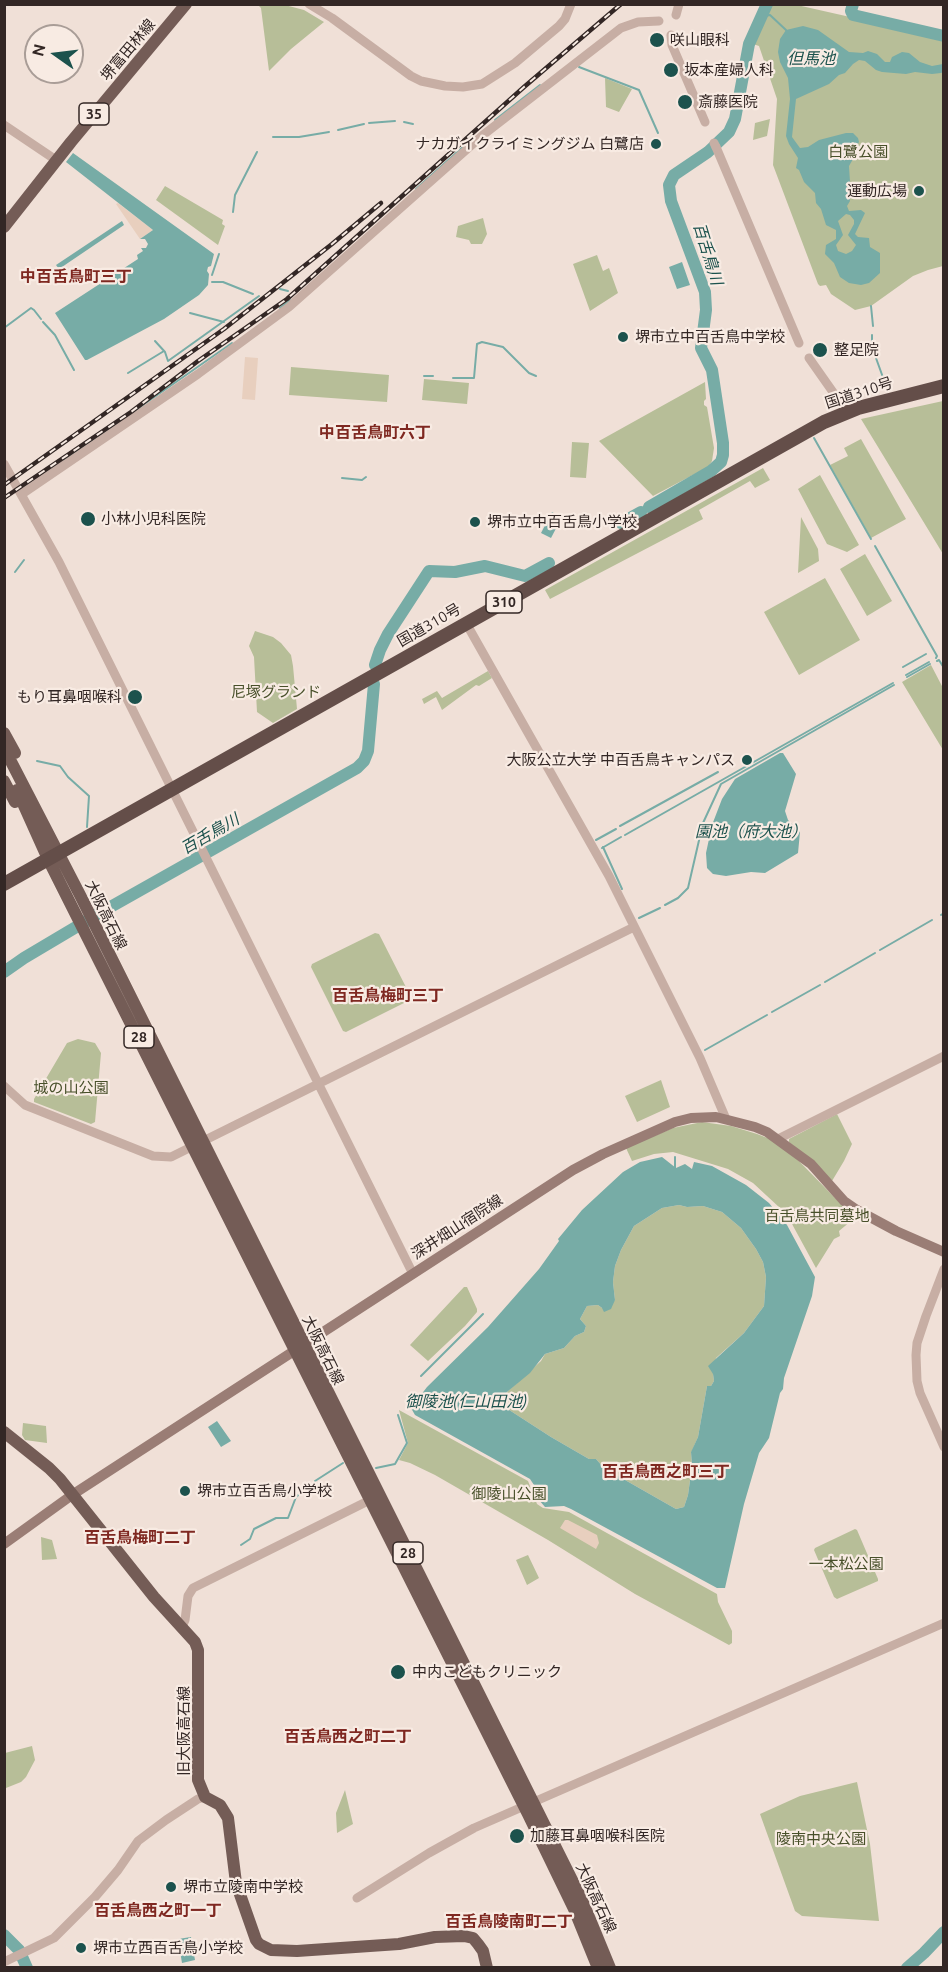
<!DOCTYPE html>
<meta charset="utf-8">
<style>
body{margin:0}
#map{position:relative;width:948px;height:1972px;overflow:hidden;background:#f0e0d7;font-family:Ubuntu,sans-serif}
canvas{display:block}
.frame{position:absolute;inset:0;border:6px solid #332725;pointer-events:none}
.north{position:absolute;left:24px;top:24px;width:60px;height:60px;box-sizing:border-box;background:#f8ebe3;border:2px solid #a99d97;border-radius:50%;rotate:284deg;font-size:16px;font-weight:700;line-height:24px;text-align:center;color:#332725}
.north::after{content:'';display:block;margin:auto;width:21px;height:27px;background:#1c524d;clip-path:polygon(50% 0,100% 100%,50% 72%,0 100%)}
</style>
<div id="map">
<canvas width="948" height="1972"></canvas>
<div class="frame"></div>
<div class="north">N</div>
</div>
<script>
const context = document.querySelector('canvas').getContext('2d');
context.lineJoin = 'round';
function paint(path, color) { context.fillStyle = color; context.fill(path, 'evenodd'); }
const poly = rows => new Path2D(rows.map(r => 'M' + r).join(''));
function strokePath(path, color, width, dash) { context.strokeStyle = color; context.lineWidth = width; context.lineCap = dash ? 'butt' : 'round'; context.setLineDash(dash || []); context.stroke(path); }
function label(font, color, halo, rows, align = 'center') {
  context.font = font + ' Ubuntu,"Noto Sans JP",sans-serif'; context.lineWidth = 4.5; context.setLineDash([]); context.textBaseline = 'middle'; context.strokeStyle = halo; context.fillStyle = color; for (const [text, x, y, turn = 0] of rows) {
    context.save(); context.translate(x, y); context.rotate((+turn || 0) * Math.PI / 180); context.textAlign = isNaN(turn) ? turn : align; if (halo) context.strokeText(text, 0, 0); context.fillText(text, 0, 0); context.restore();
  }
}
const green = poly([
 [771,4,797,5,943,38,943,266,928,270,913,276,871,306,855,310,831,294,826,285,820,286,818,284,773,165,777,99,759,46,753,44],
 [285,5,304,10,324,22,291,49,269,71,261,8,258,5],
 [605,78,632,89,619,112,606,107],
 [770,119,767,136,753,140,755,123],
 [165,186,223,220,222,224,225,226,218,245,156,200],
 [483,218,487,234,482,244,471,244,469,240,456,237,458,226],
 [597,255,603,271,609,268,618,293,590,311,573,264],
 [291,367,389,375,387,402,289,395],
 [424,379,469,383,467,404,422,400],
 [705,382,706,399,704,401,704,405,707,407,714,448,712,461,708,467,653,496,599,441],
 [943,401,944,401,943,554,861,419],
 [861,439,906,519,871,538,830,465,848,456,844,448],
 [572,442,589,443,586,478,570,477],
 [763,468,770,480,755,488,750,481,699,510,703,519,550,599,545,590],
 [820,475,859,545,847,552,827,544,798,489],
 [801,517,818,549,819,561,798,573],
 [865,554,892,601,867,616,840,569],
 [825,578,860,640,799,675,764,612],
 [255,631,273,637,281,643,291,655,293,666,297,709,273,723,257,712,254,657,249,646],
 [931,665,943,688,943,750,902,682],
 [488,671,492,678,479,686,476,685,442,710,436,697,424,704,422,699,437,691,442,698],
 [375,933,379,934,411,997,410,1000,346,1032,343,1031,311,967,312,964],
 [78,1039,95,1043,101,1053,95,1122,91,1124,34,1102,34,1099,67,1043],
 [661,1080,670,1107,637,1122,625,1096],
 [837,1114,852,1144,844,1161,832,1181,789,1142,789,1139],
 [702,1122,731,1126,757,1134,770,1139,794,1156,839,1202,857,1216,839,1231,840,1236,834,1239,816,1268,792,1224,780,1208,753,1183,728,1169,673,1152,654,1154,632,1161,626,1148,673,1128],
 [679,1205,687,1207,703,1206,722,1212,741,1228,756,1249,763,1262,766,1277,764,1306,744,1333,716,1358,713,1374,714,1381,711,1386,707,1386,698,1437,691,1453,692,1466,688,1495,684,1507,676,1509,604,1468,596,1459,589,1459,551,1437,503,1406,503,1399,507,1392,541,1361,545,1354,564,1348,575,1336,584,1332,586,1326,580,1319,587,1306,598,1305,602,1308,615,1300,613,1282,615,1266,621,1250,634,1226,662,1208],
 [464,1287,467,1287,477,1309,477,1312,465,1326,428,1361,410,1345],
 [399,1410,528,1481,537,1504,543,1508,569,1512,717,1594,718,1602,732,1631,732,1643,729,1645,635,1594,548,1540,435,1475,410,1463,399,1460,408,1443],
 [23,1423,46,1426,47,1443,25,1440,22,1435],
 [855,1529,857,1530,878,1579,878,1581,837,1599,834,1597,814,1550,815,1548],
 [41,1537,52,1540,57,1559,42,1560],
 [528,1555,539,1578,527,1585,516,1560],
 [32,1746,35,1760,26,1777,21,1782,6,1788,5,1753],
 [857,1782,870,1844,879,1921,802,1916,795,1911,760,1814,800,1796],
 [345,1790,353,1824,337,1833,336,1813]
]);
const plaza = poly([
 [118,203,153,230,140,239,116,204],
 [245,357,258,358,255,400,242,399],
 [565,1520,568,1520,597,1535,599,1543,596,1549,560,1528]
]);
const water = poly([
 [803,26,818,30,849,52,863,53,868,51,877,54,885,62,890,62,892,57,902,52,909,53,920,62,932,66,943,64,943,72,941,73,932,74,915,72,906,74,882,72,876,70,865,61,859,60,853,64,845,73,839,75,829,84,796,99,792,137,800,148,808,147,819,140,846,133,853,133,858,138,859,142,852,154,853,159,849,166,850,182,848,192,850,201,847,206,849,211,861,210,865,213,855,234,858,237,869,238,870,247,880,253,880,273,869,283,861,285,849,283,840,277,834,263,825,254,826,245,836,239,836,230,826,225,821,209,816,203,815,193,804,182,799,170,796,168,798,158,789,144,786,136,790,99,788,78,780,62,778,52,780,39,786,30],
 [846,214,850,215,854,220,854,224,848,235,856,245,852,251,846,254,838,251,836,245,843,235,838,221],
 [73,153,214,254,211,266,208,267,207,271,209,274,208,285,199,295,164,319,87,360,85,360,55,313,138,259,137,255,143,251,141,248,146,248,148,244,145,239,140,239,153,230,66,162],
 [122,221,124,225,59,269,56,265],
 [682,262,690,285,677,289,669,267],
 [552,512,562,517,551,538,541,533],
 [780,753,783,753,796,774,785,811,788,820,800,832,798,853,765,873,751,872,726,876,713,874,707,868,706,853,712,825,722,799,735,779],
 [662,1157,676,1168,685,1164,692,1169,694,1162,712,1166,746,1185,769,1203,787,1225,815,1277,812,1296,784,1378,783,1389,780,1393,769,1438,759,1453,744,1504,725,1588,717,1588,571,1509,564,1506,545,1507,539,1500,534,1485,530,1479,415,1415,411,1408,427,1387,488,1327,539,1269,559,1241,558,1239,582,1210,623,1172,640,1162],
 [679,1205,687,1207,703,1206,722,1212,741,1228,756,1249,763,1262,766,1277,764,1306,744,1333,708,1366,713,1374,714,1381,711,1386,707,1386,698,1437,691,1452,692,1466,688,1495,684,1507,676,1509,604,1468,596,1459,589,1459,551,1437,503,1406,503,1399,507,1392,530,1373,545,1354,564,1348,575,1336,584,1332,586,1326,580,1319,587,1306,598,1305,602,1308,604,1312,611,1309,615,1300,613,1282,615,1266,621,1250,634,1226,662,1208],
 [217,1421,231,1441,221,1447,208,1427],
 [191,1937,195,1960,182,1963,178,1939]
]);
const stream = poly([
 [760,17,770,15,786,30],
 [579,67,639,90,658,133],
 [495,120,540,85],
 [404,122,413,124],
 [369,123,395,121],
 [338,130,364,124],
 [273,137,299,137,329,132],
 [416,189,474,137],
 [233,212,235,195,257,152],
 [212,275,219,254],
 [212,282,223,282,253,294],
 [280,289,288,291],
 [871,306,873,326],
 [280,308,290,300],
 [190,313,224,322],
 [43,322,55,335,74,370],
 [4,328,31,308,34,310,41,319],
 [872,335,872,347,885,383],
 [155,341,165,352,168,361,259,296],
 [128,373,164,351],
 [424,376,433,376],
 [453,378,474,378,477,344,482,342,503,347,529,373,536,376],
 [814,438,871,539],
 [64,460,232,343],
 [342,478,362,480,366,477],
 [875,546,937,656,936,658],
 [15,572,24,560],
 [426,572,428,573],
 [937,661,939,660,944,668],
 [903,667,926,654],
 [906,675,929,662],
 [907,677,930,664],
 [37,761,60,766,68,777,89,796,87,827],
 [620,826,718,772],
 [625,835,893,683],
 [596,840,616,829],
 [603,847,622,889],
 [602,848,621,837],
 [665,905,678,898,688,888,703,823,721,784,894,685],
 [941,915,944,913],
 [639,918,660,908],
 [880,950,932,920],
 [825,982,875,953],
 [772,1012,820,985],
 [705,1050,767,1015],
 [675,1168,675,1157],
 [421,1376,483,1314],
 [376,1468,395,1464,407,1443,398,1415],
 [315,1481,343,1463],
 [241,1545,250,1539,254,1529,276,1518,288,1518,296,1497,309,1486]
]);
const river = poly([
 [853,4,851,11,853,15,944,36],
 [649,507,711,471,721,462,723,455,723,443,712,370,701,348,706,310,705,292,671,201,669,185,674,175,708,152,729,132,735,119,749,44,767,4],
 [621,523,641,512],
 [375,665,380,650,388,634,429,571,455,572,485,566,525,576,549,563],
 [4,972,24,958,98,914,357,768,364,761,368,751,374,684],
 [4,1935,19,1950,27,1968],
 [907,1968,924,1953,944,1932]
]);
const tertiary = poly([
 [309,4,332,18,411,76,421,81,445,86,463,87,482,84,515,63,559,26,565,19,571,4],
 [676,15,679,4],
 [671,35,672,45,705,122],
 [4,125,56,160],
 [716,147,799,343],
 [809,358,847,412],
 [4,464,59,562,413,1274],
 [22,494,198,374,289,307,483,135,621,28,638,22,659,21],
 [466,623,609,876,700,1058,726,1119],
 [4,1086,25,1105,153,1156,171,1157,634,927],
 [778,1139,944,1056],
 [944,1269,926,1316,917,1343,916,1355,917,1381,920,1393,944,1447],
 [182,1627,185,1620,188,1596,193,1588,370,1500],
 [357,1898,429,1853,474,1828,944,1623],
 [4,1962,54,1938,95,1897,118,1870,138,1841,166,1820,198,1799,205,1797]
]);
const secondary = poly([
 [4,1544,72,1495,573,1170,603,1154,675,1122,691,1118,716,1117,755,1127,767,1132,811,1164,844,1201,857,1210,896,1231,944,1252]
]);
const primary = poly([
 [4,227,71,142,186,4],
 [4,733,15,753],
 [4,748,80,895,582,1900,610,1968],
 [4,781,15,802],
 [17,790,48,859,528,1814,574,1909,598,1968],
 [4,1432,49,1468,60,1479,154,1597,195,1642,198,1650,198,1780,205,1797,220,1805,228,1818,236,1883,256,1940,259,1944,271,1950,297,1951,399,1944,435,1937,464,1936,473,1938,478,1944,483,1951,487,1968]
]);
const trunk = poly([
 [4,884,824,422,858,408,944,386]
]);
const rail = poly([
 [4,485,224,329,332,244,381,203],
 [4,498,131,412,198,361,287,299,524,87,621,4]
]);
const tertiaryBridge = poly([
 [714,143,716,147]
]);
const markers = [
 [657,40,8,"#1c524d"],
 [671,70,8,"#1c524d"],
 [685,102,8,"#1c524d"],
 [656,144,6,"#1c524d"],
 [919,191,6,"#1c524d"],
 [623,337,6,"#1c524d"],
 [820,350,8,"#1c524d"],
 [88,519,8,"#1c524d"],
 [475,522,6,"#1c524d"],
 [135,697,8,"#1c524d"],
 [747,760,6,"#1c524d"],
 [185,1491,6,"#1c524d"],
 [398,1672,8,"#1c524d"],
 [517,1836,8,"#1c524d"],
 [171,1887,6,"#1c524d"],
 [81,1948,6,"#1c524d"]
];
const shields = [
 [94,114,30],
 [504,602,36],
 [139,1037,30],
 [408,1553,30]
];
const shieldNames = [
 ["35",94,114],
 ["310",504,602],
 ["28",139,1037],
 ["28",408,1553]
];
const poiNames = [
 ["咲山眼科",670,40],
 ["坂本産婦人科",684,70],
 ["斎藤医院",698,102],
 ["ナカガイクライミングジム 白鷺店",644,144,"right"],
 ["運動広場",907,191,"right"],
 ["堺市立中百舌鳥中学校",635,337],
 ["整足院",834,350],
 ["小林小児科医院",101,519],
 ["堺市立中百舌鳥小学校",487,522],
 ["もり耳鼻咽喉科",122,697,"right"],
 ["大阪公立大学 中百舌鳥キャンパス",735,760,"right"],
 ["堺市立百舌鳥小学校",197,1491],
 ["中内こどもクリニック",412,1672],
 ["加藤耳鼻咽喉科医院",530,1836],
 ["堺市立陵南中学校",183,1887],
 ["堺市立西百舌鳥小学校",93,1948]
];
const streetNames = [
 ["堺富田林線",128,50,-50],
 ["国道310号",859,393,-18],
 ["国道310号",429,625,-30],
 ["大阪高石線",106,915,64],
 ["深井畑山宿院線",457,1227,-33],
 ["大阪高石線",323,1350,64],
 ["旧大阪高石線",184,1731,-90],
 ["大阪高石線",596,1898,65]
];
const parkNames = [
 ["白鷺公園",858,152],
 ["尼塚グランド",276,692],
 ["城の山公園",71,1088],
 ["百舌鳥共同墓地",817,1216],
 ["御陵山公園",509,1494],
 ["一本松公園",846,1564],
 ["陵南中央公園",821,1839]
];
const waterNames = [
 ["但馬池",811,59],
 ["百舌鳥川",708,254,73],
 ["園池（府大池）",751,832],
 ["百舌鳥川",210,834,-30],
 ["御陵池(仁山田池)",466,1402]
];
const neighbourhoodNames = [
 ["中百舌鳥町三丁",76,277],
 ["中百舌鳥町六丁",375,433],
 ["百舌鳥梅町三丁",388,996],
 ["百舌鳥西之町三丁",666,1472],
 ["百舌鳥梅町二丁",140,1538],
 ["百舌鳥西之町二丁",348,1737],
 ["百舌鳥西之町一丁",158,1911],
 ["百舌鳥陵南町二丁",509,1922]
];
paint(green, '#b7be98');
paint(plaza, '#e8cfbe');
paint(water, '#77aca6');
strokePath(stream, '#77aca6', 2);
strokePath(river, '#77aca6', 12);
strokePath(tertiary, '#c7aea4', 9);
strokePath(secondary, '#9a7d75', 10);
strokePath(primary, '#745c56', 12);
strokePath(trunk, '#644e49', 14);
strokePath(rail, '#332725', 4.5);
strokePath(rail, '#f8ebe3', 2, [7]);
strokePath(tertiaryBridge, '#c7aea4', 9);
for (const [x, y, r, color] of markers) { const dot = new Path2D(); dot.arc(x, y, r, 0, 2 * Math.PI); context.fillStyle = color; context.fill(dot); strokePath(dot, '#f8ebe3', 2); }
for (const [x, y, w] of shields) { const box = new Path2D(); box.roundRect(x - w / 2, y - 11, w, 22, 4.5); context.fillStyle = '#f8ebe3'; context.fill(box); strokePath(box, '#332725', 1.5); }
label('bold 14px', '#332725', null, shieldNames);
label('15px', '#332725', '#f8ebe3', poiNames, 'left');
label('15px', '#332725', '#f8ebe3', streetNames);
label('15px', '#48502a', '#f8ebe3', parkNames);
label('italic 16px', '#1c524d', '#f8ebe3', waterNames);
label('bold 16px', '#7f2821', '#f8ebe3', neighbourhoodNames);
</script>
